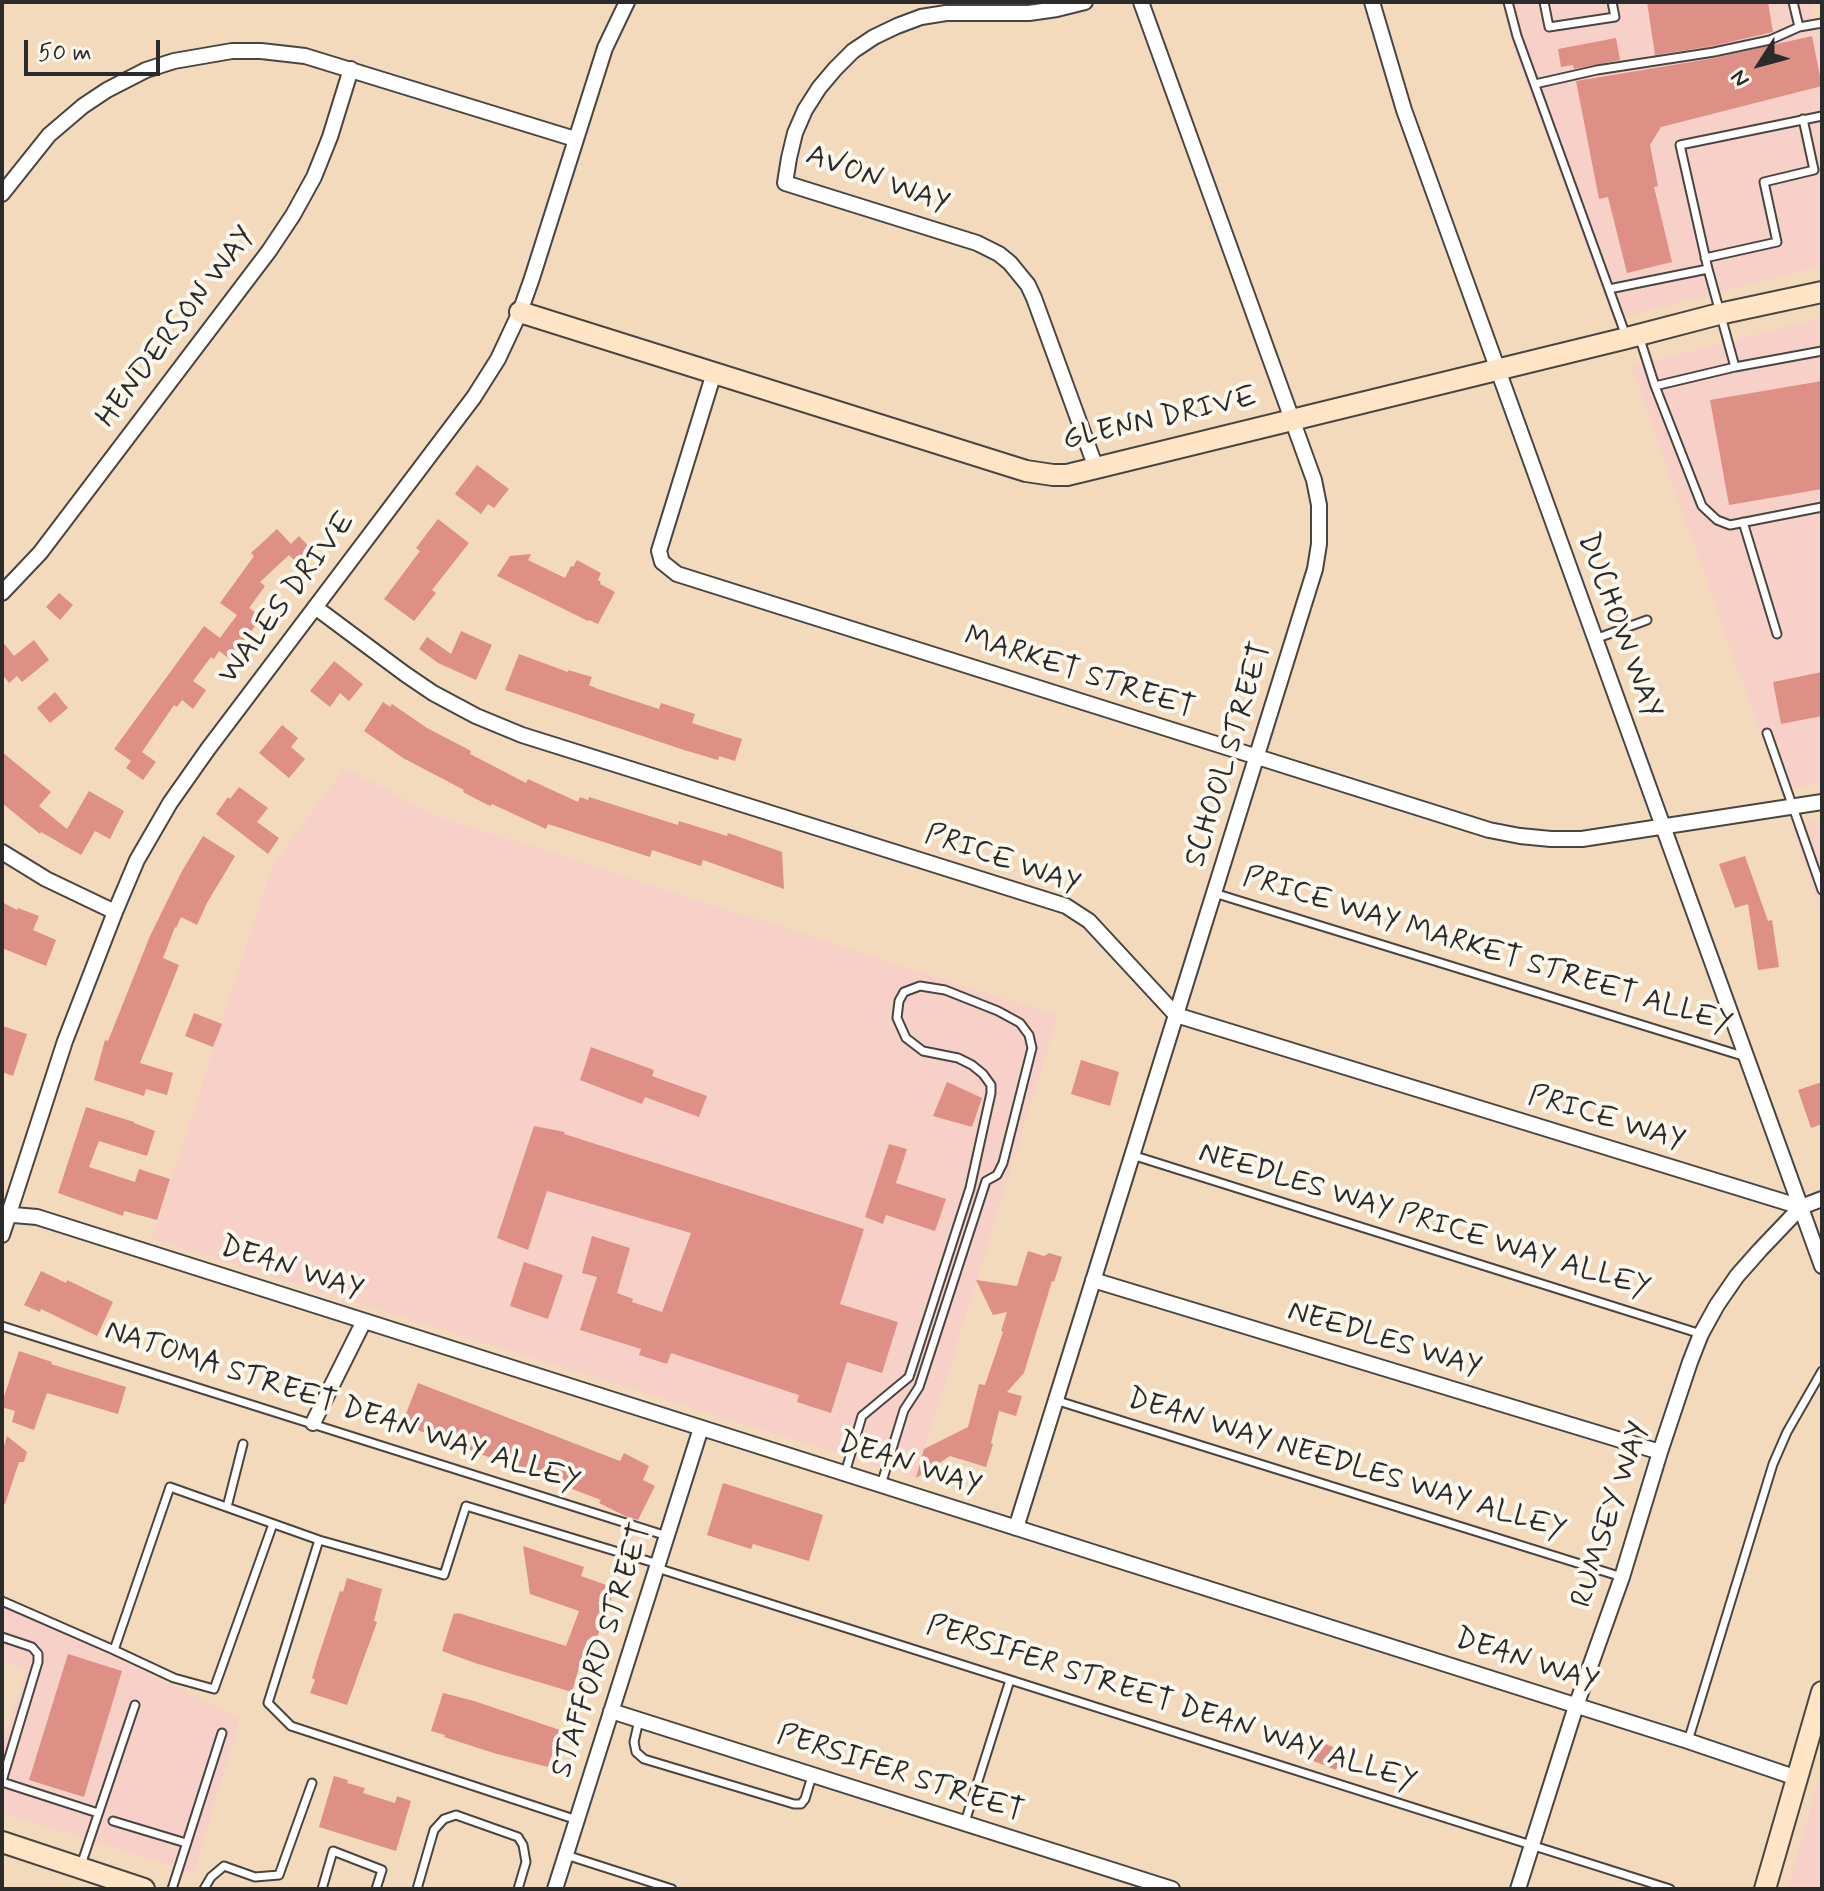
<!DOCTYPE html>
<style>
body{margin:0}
#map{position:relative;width:1824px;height:1891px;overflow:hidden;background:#f4dabc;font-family:Mynerve,sans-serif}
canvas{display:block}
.frame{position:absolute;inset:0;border:4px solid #2b2b2b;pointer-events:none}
.north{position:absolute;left:1720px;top:24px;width:80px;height:80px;-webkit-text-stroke:6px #fbf7ec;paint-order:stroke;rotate:234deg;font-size:22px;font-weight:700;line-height:32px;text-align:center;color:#2b2b2b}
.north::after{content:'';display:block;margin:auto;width:28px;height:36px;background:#2b2b2b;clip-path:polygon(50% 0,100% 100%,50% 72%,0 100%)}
.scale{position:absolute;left:24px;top:40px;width:136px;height:36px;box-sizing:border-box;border:4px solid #2b2b2b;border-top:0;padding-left:10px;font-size:24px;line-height:28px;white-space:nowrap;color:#2b2b2b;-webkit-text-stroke:6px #fbf7ec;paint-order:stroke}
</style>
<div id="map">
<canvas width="1824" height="1891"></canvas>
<div class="frame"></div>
<div class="north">N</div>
<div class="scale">50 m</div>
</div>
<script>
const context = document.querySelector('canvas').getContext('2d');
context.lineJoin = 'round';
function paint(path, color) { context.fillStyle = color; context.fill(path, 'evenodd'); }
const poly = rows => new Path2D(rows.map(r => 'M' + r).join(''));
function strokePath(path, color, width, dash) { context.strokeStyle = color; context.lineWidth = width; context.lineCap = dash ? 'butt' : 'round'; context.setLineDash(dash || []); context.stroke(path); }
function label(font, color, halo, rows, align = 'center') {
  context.font = font + ' Mynerve,sans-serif'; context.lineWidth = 8; context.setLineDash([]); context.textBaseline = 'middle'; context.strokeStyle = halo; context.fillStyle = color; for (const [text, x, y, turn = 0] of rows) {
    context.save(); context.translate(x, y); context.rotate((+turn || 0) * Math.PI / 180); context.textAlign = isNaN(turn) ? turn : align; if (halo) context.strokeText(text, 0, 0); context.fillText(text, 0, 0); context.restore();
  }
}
const built = poly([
 [1501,2,1811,2,1822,53,1822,266,1613,320,1512,44],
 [1822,318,1822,784,1780,790,1631,366],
 [344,768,438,816,1058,1016,916,1478,152,1239,272,866],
 [1822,821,1822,918,1791,826],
 [2,1603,240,1718,194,1874,2,1812,2,1743,26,1670,2,1661],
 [1822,1771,1822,1889,1787,1889]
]);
const building = poly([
 [1647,2,1768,2,1773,32,1713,46,1655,55],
 [1812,36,1822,86,1661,127,1650,145,1658,186,1654,187,1672,262,1627,273,1608,197,1599,199,1576,81,1715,58],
 [1616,38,1620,60,1574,69,1573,65,1561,67,1558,49],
 [1822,381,1822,489,1729,505,1710,400],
 [477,465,509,489,494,508,488,504,481,514,455,494],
 [438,519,469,543,432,590,436,593,414,621,384,599,420,551,416,548],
 [277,529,291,544,299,536,312,550,298,564,289,555,260,582,265,586,249,608,262,617,230,659,219,651,214,659,211,657,193,681,206,690,193,709,182,700,177,707,174,705,142,752,156,762,143,780,126,768,131,761,114,749,204,626,220,638,237,615,220,603,254,556,251,553],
 [531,554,528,560,565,578,571,566,573,567,577,560,601,573,598,580,601,582,600,584,615,592,598,624,589,620,588,621,497,576,510,556],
 [59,593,73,605,60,620,46,607],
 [461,631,492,645,476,680,438,663,419,649,427,637,451,654],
 [34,640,49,660,22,682,17,676,9,683,2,674,2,641,14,656],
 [519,654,568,672,568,670,592,677,589,685,598,689,659,709,661,703,695,714,692,723,742,739,735,761,719,756,718,760,684,750,505,690],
 [334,661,363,684,349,701,340,693,330,707,310,691],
 [1822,672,1822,716,1781,724,1773,682],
 [55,692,68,708,50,723,37,708],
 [383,702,390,707,392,704,427,728,471,751,470,754,526,783,528,779,578,802,580,797,588,800,589,797,678,825,679,821,727,836,728,833,782,852,784,889,703,860,701,866,652,850,650,857,548,824,546,829,492,804,490,806,463,792,464,790,403,758,364,731],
 [282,725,298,738,291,747,305,759,289,778,259,753],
 [2,752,51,792,39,806,67,829,89,791,124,811,110,839,95,831,81,855,41,832,40,834,24,821,2,803],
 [239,787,268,808,257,822,279,838,268,854,216,814,228,797,230,799],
 [203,836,235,856,207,903,197,925,181,917,176,928,175,927,163,958,179,965,140,1063,173,1073,167,1095,146,1089,144,1096,94,1080,105,1040,108,1041,150,936,182,871],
 [1745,856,1768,921,1772,920,1779,967,1758,970,1748,904,1735,908,1719,864],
 [2,902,17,910,18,908,39,916,33,930,56,940,46,966,2,948],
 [194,1013,222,1024,213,1047,185,1036],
 [2,1026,27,1034,13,1076,2,1072],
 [591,1047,654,1070,652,1076,707,1096,699,1117,645,1097,642,1104,580,1080],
 [1081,1060,1119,1072,1110,1106,1071,1094],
 [947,1082,982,1098,972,1127,933,1116],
 [1822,1082,1822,1124,1811,1128,1798,1090],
 [86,1107,134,1122,134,1123,155,1131,147,1156,99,1141,89,1167,135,1182,139,1169,170,1179,157,1220,124,1211,123,1216,58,1193],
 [534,1126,565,1132,564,1134,864,1229,840,1304,898,1322,882,1373,847,1362,831,1413,797,1402,799,1395,671,1353,667,1364,639,1355,641,1349,580,1330,597,1277,582,1273,592,1236,630,1248,617,1293,633,1299,632,1302,662,1312,691,1233,547,1191,528,1250,497,1238],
 [889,1144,907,1149,896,1183,946,1199,935,1231,886,1215,883,1224,865,1217],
 [1028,1251,1044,1256,1049,1253,1062,1257,1054,1282,1052,1281,1024,1373,1007,1392,1022,1396,1016,1416,999,1411,991,1443,993,1444,986,1467,950,1456,916,1478,924,1449,968,1427,979,1384,985,1385,1003,1332,1001,1331,1007,1312,993,1315,976,1280,1017,1286],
 [524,1262,563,1275,548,1319,510,1306],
 [41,1271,66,1283,67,1280,113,1302,97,1336,41,1309,40,1312,24,1305],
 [19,1351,52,1362,51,1364,126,1387,118,1414,47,1393,34,1430,12,1422,15,1411,2,1407,2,1403],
 [418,1383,620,1461,624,1453,649,1466,643,1480,655,1486,638,1520,625,1516,599,1503,601,1500,402,1424],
 [7,1436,27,1452,24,1462,19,1462,5,1504,2,1504,2,1453],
 [723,1483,823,1515,809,1561,753,1544,751,1549,707,1535],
 [523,1546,584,1567,581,1576,615,1588,595,1643,587,1640,572,1692,478,1664,442,1651,454,1613,456,1614,458,1613,566,1646,579,1611,530,1594],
 [347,1578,382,1589,374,1621,377,1622,347,1705,310,1693,315,1680,312,1678,317,1661,340,1591,343,1592],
 [68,1654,122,1671,84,1797,29,1780],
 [443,1693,474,1701,560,1730,548,1767,497,1754,444,1737,445,1735,431,1731],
 [1318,1741,1343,1751,1336,1770,1311,1760],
 [334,1776,348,1780,347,1783,365,1788,363,1793,395,1803,397,1796,411,1801,396,1851,319,1827]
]);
const lane = poly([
 [1508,2,1517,36,1626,336],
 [1544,2,1549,27,1615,17,1612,2],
 [1793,2,1799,27,1822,23],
 [1535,84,1597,70,1714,52,1770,40,1799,27],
 [1705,258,1777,242,1764,182,1814,170,1803,119],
 [1609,289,1708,269],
 [1639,336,1655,386,1702,506,1717,520,1730,525,1822,507],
 [1735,367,1708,269,1680,145,1822,116],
 [1655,386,1735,367,1822,351],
 [1743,522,1777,634],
 [1595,639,1647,620],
 [1767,733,1822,890],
 [1214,893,1746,1057],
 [1132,1155,1701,1334],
 [2,1326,667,1536],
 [1055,1400,1622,1577],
 [845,1473,862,1416,909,1377,970,1188,991,1093,991,1085,983,1074,972,1065,958,1058,923,1051,906,1038,897,1018,899,1001,904,992,920,986,945,990,998,1011,1020,1023,1029,1035,1032,1048,1003,1163,997,1175,986,1181,919,1387,904,1410,881,1485],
 [227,1507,243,1444],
 [273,1524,214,1689,174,1678,114,1650,170,1487,319,1540],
 [657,1568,1670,1889],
 [2,1601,114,1650],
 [2,1637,32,1647,38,1654,38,1662,2,1781],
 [639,1720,634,1742,636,1752,644,1759,794,1804,801,1804,805,1799,812,1776],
 [1688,1741,1773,1464,1787,1432,1822,1371],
 [2,1782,98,1813],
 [577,1820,291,1726,268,1703,319,1540,444,1575,466,1506,658,1564],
 [113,1821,186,1843],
 [965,1822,1010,1680],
 [566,1855,672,1889],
 [81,1865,135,1705],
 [172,1889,222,1733],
 [204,1889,211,1877,224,1866,255,1877,279,1875,312,1783],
 [322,1889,333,1851,382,1870,376,1889],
 [417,1889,434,1830,444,1819,456,1815,518,1837,523,1845,526,1862,518,1889]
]);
const street = poly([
 [1085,2,1057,9,1029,13,946,13,921,17,897,26,874,37,853,51,835,69,819,88,805,110,795,133,789,158,785,183,977,243,999,254,1010,263,1028,285,1034,298,1096,468],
 [1372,2,1404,110,1822,1266],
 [2,194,49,135,83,106,107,90,146,70,174,61,232,51,261,51,305,56,575,139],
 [714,373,659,551,662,562,677,574,1489,830,1520,836,1551,839,1582,839,1822,802],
 [2,593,40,553,269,251,293,215,314,177,330,137,351,69],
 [315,607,405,674,433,693,476,716,522,735,1066,906,1089,921,1176,1015,1801,1207],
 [2,852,46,879,115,912],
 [2,1214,37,1217,1688,1741,1797,1778],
 [2,1235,65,1041,115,912,137,860,170,803,208,749,474,397,498,359,520,312,532,278,605,48,627,2],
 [1093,1280,1660,1452],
 [313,1423,364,1321],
 [1016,1528,1315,569,1319,544,1319,505,1314,480,1141,2],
 [611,1711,1172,1889],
 [555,1889,701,1428],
 [1518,1889,1576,1706,1622,1577,1660,1452,1690,1362,1701,1334,1717,1305,1737,1276,1760,1250,1801,1207,1822,1199]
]);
const secondary = poly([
 [520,312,1026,471,1053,475,1067,475,1096,468,1627,338,1719,314,1822,292],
 [2,1842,144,1889],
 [1765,1889,1822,1692]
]);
const streetNames = [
 ["AVON WAY",877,181,20],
 ["HENDERSON WAY",177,328,-53],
 ["GLENN DRIVE",1160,420,-13],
 ["WALES DRIVE",288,599,-53],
 ["DUCHOW WAY",1618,626,70],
 ["MARKET STREET",1079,674,18],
 ["SCHOOL STREET",1230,755,-73],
 ["PRICE WAY",1002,861,19],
 ["PRICE WAY MARKET STREET ALLEY",1487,952,17],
 ["PRICE WAY",1606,1120,17],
 ["NEEDLES WAY PRICE WAY ALLEY",1424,1222,17],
 ["DEAN WAY",291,1270,18],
 ["NEEDLES WAY",1384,1341,17],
 ["NATOMA STREET DEAN WAY ALLEY",342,1408,18],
 ["DEAN WAY",909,1466,18],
 ["DEAN WAY NEEDLES WAY ALLEY",1346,1466,17],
 ["RUMSEY WAY",1612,1515,-72],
 ["STAFFORD STREET",603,1651,-72],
 ["DEAN WAY",1526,1662,18],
 ["PERSIFER STREET DEAN WAY ALLEY",1171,1705,18],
 ["PERSIFER STREET",900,1775,18]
];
paint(built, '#f7d1c7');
paint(building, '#de8f86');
strokePath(lane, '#494541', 11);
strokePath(street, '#494541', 18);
strokePath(secondary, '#494541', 24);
strokePath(lane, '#fff', 7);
strokePath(street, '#fff', 14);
strokePath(secondary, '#ffe4c6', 20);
label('30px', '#2b2b2b', '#fbf7ec', streetNames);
</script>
